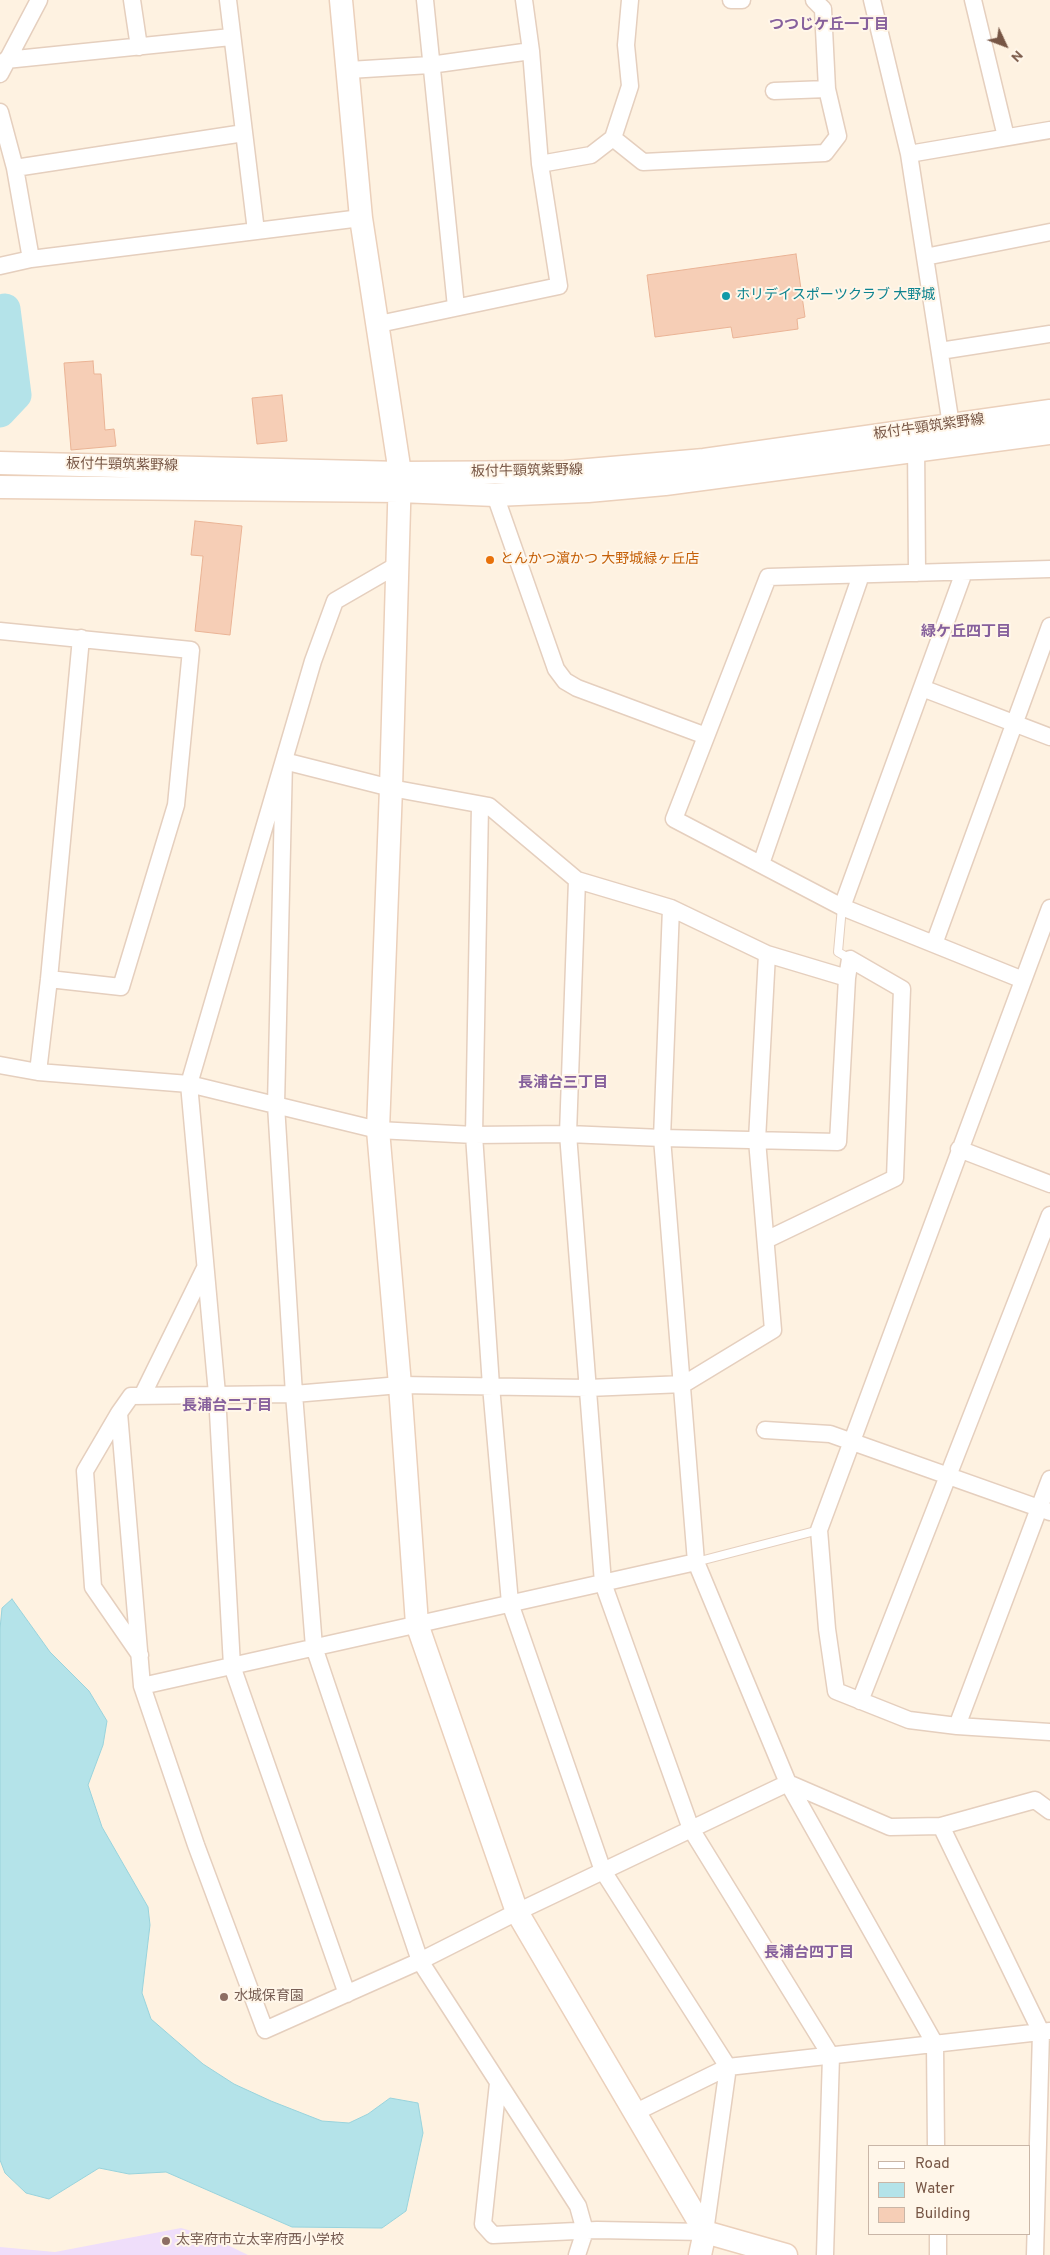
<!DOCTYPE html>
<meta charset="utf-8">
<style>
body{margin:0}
#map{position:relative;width:1050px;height:2255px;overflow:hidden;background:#fef2e1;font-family:Overpass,sans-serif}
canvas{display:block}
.legend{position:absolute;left:868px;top:2145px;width:162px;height:90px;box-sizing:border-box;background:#fff6e9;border:1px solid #c9b6a7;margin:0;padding:6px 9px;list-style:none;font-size:15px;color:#775645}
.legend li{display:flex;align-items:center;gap:10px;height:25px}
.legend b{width:25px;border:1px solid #c9b6a7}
.north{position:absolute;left:980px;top:20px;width:50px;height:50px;-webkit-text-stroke:4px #fff6e9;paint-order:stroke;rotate:133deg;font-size:14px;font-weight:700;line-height:20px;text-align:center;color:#775645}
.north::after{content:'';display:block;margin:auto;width:18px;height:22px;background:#775645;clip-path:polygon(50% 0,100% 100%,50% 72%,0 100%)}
</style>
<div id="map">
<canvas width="1050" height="2255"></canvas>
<ul class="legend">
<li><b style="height:6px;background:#fff"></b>Road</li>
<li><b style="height:14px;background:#b4e3e9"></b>Water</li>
<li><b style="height:14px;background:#f6ceb6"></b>Building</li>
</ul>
<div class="north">N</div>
</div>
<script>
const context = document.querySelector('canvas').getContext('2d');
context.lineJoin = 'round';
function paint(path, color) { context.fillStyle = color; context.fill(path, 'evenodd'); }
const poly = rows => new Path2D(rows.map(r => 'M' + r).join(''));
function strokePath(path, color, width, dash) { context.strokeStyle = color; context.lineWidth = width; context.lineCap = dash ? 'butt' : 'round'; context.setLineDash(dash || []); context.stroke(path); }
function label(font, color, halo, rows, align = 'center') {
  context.font = font + ' Overpass,"Noto Sans JP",sans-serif'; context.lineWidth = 4; context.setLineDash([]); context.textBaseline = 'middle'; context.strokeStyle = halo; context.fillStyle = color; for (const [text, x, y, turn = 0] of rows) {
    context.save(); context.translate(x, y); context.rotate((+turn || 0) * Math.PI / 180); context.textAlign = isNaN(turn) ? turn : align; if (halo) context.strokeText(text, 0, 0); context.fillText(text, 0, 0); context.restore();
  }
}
const education = poly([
 [181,2228,209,2236,248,2255,0,2255,0,2247,55,2252]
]);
const water = poly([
 [12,1599,50,1652,89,1691,107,1721,103,1745,88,1785,102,1827,148,1907,150,1925,142,1993,151,2019,203,2064,234,2084,271,2101,322,2121,349,2123,368,2114,390,2098,418,2103,423,2133,406,2211,382,2228,292,2227,166,2172,129,2174,99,2168,49,2199,26,2193,5,2173,0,2160,0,1629,2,1608,12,1599]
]);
const river = poly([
 [0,310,5,309,16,395,0,412]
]);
const building = poly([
 [796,254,805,317,797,319,798,329,733,338,731,327,655,337,647,275,796,254],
 [93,361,94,374,101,374,105,430,114,429,116,446,71,450,64,363,93,361],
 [282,395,287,441,257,444,252,398,282,395],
 [195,521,242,526,230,635,195,631,203,556,191,555,195,521]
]);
const lane = poly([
 [842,907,838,952,850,959],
 [696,1562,819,1530]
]);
const street = poly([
 [132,0,139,47],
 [228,0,256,231],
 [425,0,456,307],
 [731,0,742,0],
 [872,0,909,154,951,425],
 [973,0,1006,137],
 [6,60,231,37],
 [349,70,430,65,531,51],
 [0,74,39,0],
 [774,91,827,89],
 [0,112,15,168,31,259],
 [613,138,643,162,825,153,838,136,827,89,823,9,814,0],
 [909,154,1050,130],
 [540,164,591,155,613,138,630,86,626,45,630,0],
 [15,168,244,133],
 [925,257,1050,232],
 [0,266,31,259,361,218],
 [379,324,559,286,540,164,531,51,524,0],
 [940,351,1050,334],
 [916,441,917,573],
 [495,495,556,669,565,681,577,688,706,736],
 [0,631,191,650,176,805,121,987,49,979],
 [922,688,1050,737],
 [480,805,474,1135,491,1386,510,1603,603,1871,728,2067,705,2232,597,2230,493,2235,483,2224,498,2083],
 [761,864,861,575],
 [577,880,568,1134,603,1583,691,1829,831,2056,825,2255],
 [842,907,964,572],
 [671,908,662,1138,696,1562,788,1783,935,2044,936,2146],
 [1050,908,819,1530,827,1629,836,1691,909,1720,957,1726,1050,1732],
 [934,944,1050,626],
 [767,954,757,1140,773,1330,684,1384,588,1388,400,1385,294,1394,131,1396,119,1413,142,1686,196,1845,265,2030,420,1961,517,1912,788,1783,890,1827,941,1826,1035,1800,1050,1811],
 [1023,980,842,907,674,819,768,577,1050,569],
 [0,1065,38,1072,189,1084,378,1130,474,1135,568,1134,662,1138,838,1142,847,978,850,959,902,989,895,1178,766,1240],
 [38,1072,49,979,81,638],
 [959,1149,1050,1184],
 [142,1396,205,1268],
 [119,1413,85,1471,93,1587,140,1655],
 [765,1430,830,1434,1050,1512],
 [142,1686,696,1562],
 [860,1701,1050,1215],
 [957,1726,1050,1479],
 [941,1826,1041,2032,1035,2255],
 [347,1994,232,1666,217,1394,189,1084,313,661,335,601,399,564],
 [634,2113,728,2067,1050,2031],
 [938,2234,938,2255],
 [577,2255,585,2231,578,2206,420,1961,314,1647,294,1394,276,1105,284,761,391,788,489,806,577,880,671,908,767,954,847,978]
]);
const secondary = poly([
 [341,0,361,218,400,473,391,788,378,1130,400,1385,417,1624,517,1912,705,2232,700,2255],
 [0,463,400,473,565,472,704,460,1050,411],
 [0,487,400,491,495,495,588,491,665,484,1050,433],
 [705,2232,786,2255]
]);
const markers = [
 [726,296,5,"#0f9aa8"],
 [490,560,5,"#e8710a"],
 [224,1997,5,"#8d6e63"],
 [166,2241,5,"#8d6e63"]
];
const cultureNames = [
 ["ホリデイスポーツクラブ 大野城",736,296]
];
const streetNames = [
 ["板付牛頸筑紫野線",929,428,-8],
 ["板付牛頸筑紫野線",122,466,1],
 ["板付牛頸筑紫野線",527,472,-1]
];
const foodNames = [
 ["とんかつ濵かつ 大野城緑ヶ丘店",500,560]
];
const educationNames = [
 ["水城保育園",234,1997],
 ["太宰府市立太宰府西小学校",176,2241]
];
const neighbourhoodNames = [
 ["つつじケ丘一丁目",829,26],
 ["緑ケ丘四丁目",966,633],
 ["長浦台三丁目",563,1084],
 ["長浦台二丁目",227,1407],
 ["長浦台四丁目",809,1954]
];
paint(education, '#efdefa');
paint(water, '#b4e3e9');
strokePath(water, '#99d3dc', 1);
strokePath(river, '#b4e3e9', 31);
paint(building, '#f6ceb6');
strokePath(building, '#eab395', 1);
strokePath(lane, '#e5cfbe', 10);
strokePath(street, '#e5cfbe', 19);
strokePath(secondary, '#ebd0bb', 25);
strokePath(lane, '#fff', 8);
strokePath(street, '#fff', 16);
strokePath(secondary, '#fff', 22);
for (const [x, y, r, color] of markers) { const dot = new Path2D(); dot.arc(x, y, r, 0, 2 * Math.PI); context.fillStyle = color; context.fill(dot); strokePath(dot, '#fff6e9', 2); }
label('14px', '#0d838f', '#fff6e9', cultureNames, 'left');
label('14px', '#775645', '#fff6e9', streetNames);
label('14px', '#c56008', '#fff6e9', foodNames, 'left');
label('14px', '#785e54', '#fff6e9', educationNames, 'left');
label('bold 15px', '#86609c', '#fff6e9', neighbourhoodNames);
</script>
